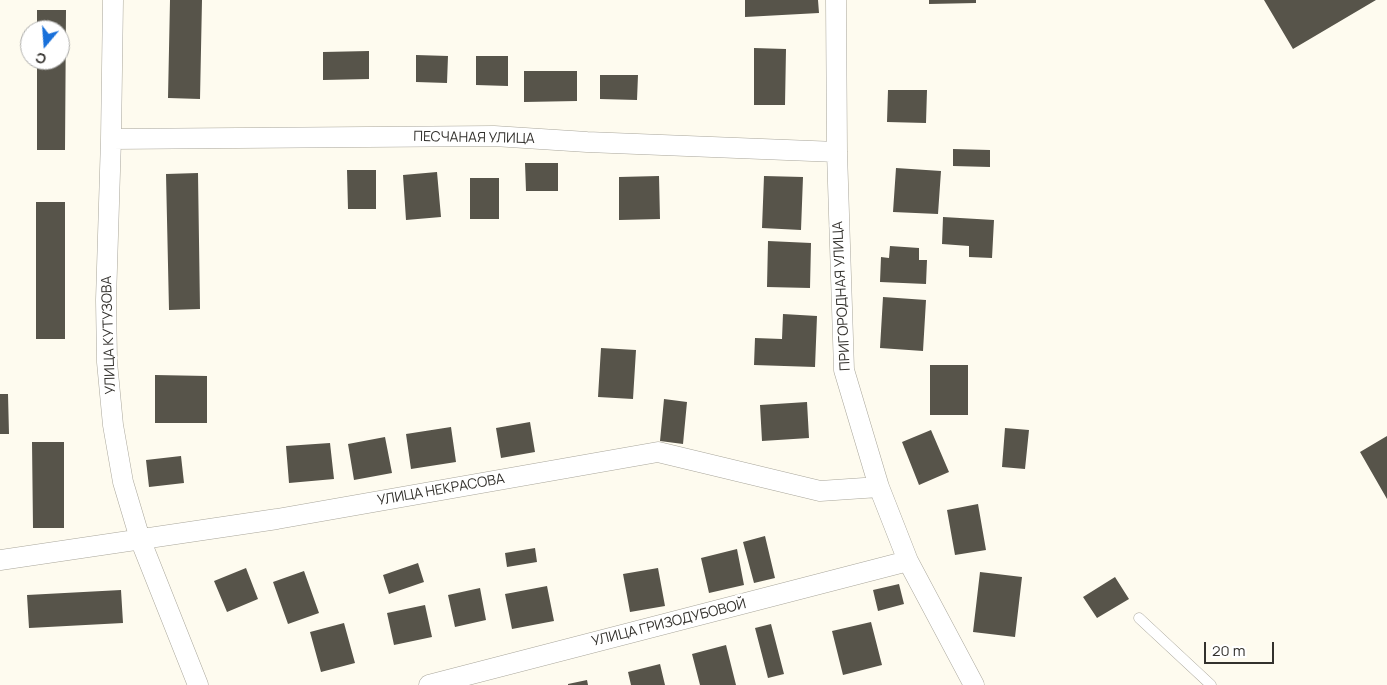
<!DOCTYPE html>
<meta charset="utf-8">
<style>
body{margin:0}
#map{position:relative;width:1387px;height:685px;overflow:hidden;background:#fefbef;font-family:Manrope,sans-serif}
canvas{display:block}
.north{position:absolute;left:20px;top:20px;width:50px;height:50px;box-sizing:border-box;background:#fff;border:1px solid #adadab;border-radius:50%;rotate:198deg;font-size:14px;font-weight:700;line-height:20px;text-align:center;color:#33312d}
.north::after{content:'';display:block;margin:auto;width:18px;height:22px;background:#1870da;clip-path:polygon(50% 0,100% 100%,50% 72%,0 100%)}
.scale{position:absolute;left:1204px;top:642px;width:70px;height:22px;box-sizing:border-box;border:2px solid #33312d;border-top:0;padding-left:6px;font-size:15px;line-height:18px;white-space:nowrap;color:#33312d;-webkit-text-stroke:4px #fff;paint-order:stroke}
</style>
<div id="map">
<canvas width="1387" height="685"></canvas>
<div class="north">С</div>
<div class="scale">20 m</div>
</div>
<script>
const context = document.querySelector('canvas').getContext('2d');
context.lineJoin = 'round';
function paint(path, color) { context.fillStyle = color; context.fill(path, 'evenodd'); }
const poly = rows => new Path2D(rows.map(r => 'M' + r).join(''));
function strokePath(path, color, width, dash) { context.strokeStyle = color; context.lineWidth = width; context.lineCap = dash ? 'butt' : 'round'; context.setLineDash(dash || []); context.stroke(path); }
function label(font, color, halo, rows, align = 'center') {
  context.font = font + ' Manrope,sans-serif'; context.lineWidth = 5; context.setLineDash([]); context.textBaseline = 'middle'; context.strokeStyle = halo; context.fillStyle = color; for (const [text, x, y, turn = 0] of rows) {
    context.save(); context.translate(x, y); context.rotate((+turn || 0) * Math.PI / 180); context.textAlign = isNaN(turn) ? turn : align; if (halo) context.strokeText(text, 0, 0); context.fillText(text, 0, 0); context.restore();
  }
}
const building = poly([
 [170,0,202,0,200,99,168,98],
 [745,0,818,0,819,13,745,17],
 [929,0,976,0,976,3,929,4],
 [1264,0,1376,0,1293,49],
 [37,10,66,10,65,150,37,150,37,60,60,60,60,30,37,30],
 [754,48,786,49,785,105,754,105],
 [369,51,369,79,323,80,323,52],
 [416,55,448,56,447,83,416,82],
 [476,56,508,56,508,86,476,85],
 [524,71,577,71,577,101,524,102],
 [600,75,638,75,637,100,600,99],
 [888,90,927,90,926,123,887,122],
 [953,149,990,150,990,167,953,166],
 [525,163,558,163,558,191,526,191],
 [896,168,941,171,938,214,893,212],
 [347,170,376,170,376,209,348,209],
 [437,172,441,217,406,220,403,175],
 [198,173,200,309,169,310,166,174],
 [659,176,660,219,619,220,619,177],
 [764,176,803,177,801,230,762,228],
 [470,178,499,178,499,219,470,219],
 [36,202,65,202,65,339,36,339],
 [943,217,994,220,992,258,969,257,969,246,942,244],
 [768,241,811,243,810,288,767,287],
 [890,246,919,248,919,260,927,260,926,284,880,282,881,257,889,258],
 [883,297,926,300,923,351,880,348],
 [783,314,817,316,815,367,754,365,755,338,782,339],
 [601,348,636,350,633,399,598,397],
 [930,365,968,365,968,415,930,415],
 [155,375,207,376,207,423,155,423],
 [0,394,8,394,9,434,0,434],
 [664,399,687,402,683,444,660,441],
 [807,402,809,438,762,441,760,405],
 [530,422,535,452,501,458,496,428],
 [451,427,456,462,411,469,406,434],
 [1005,428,1029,430,1025,469,1002,467],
 [931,430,949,472,919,485,902,442],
 [1387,436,1387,499,1360,452],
 [385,437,392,473,354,480,348,444],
 [32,442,64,442,64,528,33,528],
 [330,443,334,479,289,483,286,446],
 [181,456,184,483,149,487,146,460],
 [978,504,986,550,955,555,947,510],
 [765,536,775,578,754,583,743,542],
 [535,548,537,562,507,567,505,553],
 [737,549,744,585,709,593,701,558],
 [418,563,424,582,389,594,383,575],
 [246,568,258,599,227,612,214,581],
 [658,568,665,606,630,612,623,574],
 [304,571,319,613,288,624,273,582],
 [980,572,1022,577,1015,637,973,632],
 [1115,577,1129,599,1097,618,1083,597],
 [899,584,904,604,878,611,873,590],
 [547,586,554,621,512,629,505,594],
 [480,588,486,620,455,627,448,595],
 [121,590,123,623,29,628,27,595],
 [425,605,432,637,394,645,387,613],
 [871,622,882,665,843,675,832,631],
 [344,623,355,663,321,672,310,632],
 [771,624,784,674,768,678,755,628],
 [726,645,736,685,700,685,692,654],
 [660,664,665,685,631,685,628,672],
 [587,680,588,685,568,685,568,684]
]);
const lane = poly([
 [1139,618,1211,685]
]);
const street = poly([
 [113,0,111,139,106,300,107,362,113,425,123,482,140,539,198,685],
 [836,0,837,152,844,370,879,487,908,561,974,685],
 [111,139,494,136,587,142,837,152],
 [0,560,277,519,658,452,820,491,879,487],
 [429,685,908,561]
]);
const streetNames = [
 ["ПЕСЧАНАЯ УЛИЦА",474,138,1],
 ["ПРИГОРОДНАЯ УЛИЦА",842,296,-93],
 ["УЛИЦА КУТУЗОВА",109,335,-92],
 ["УЛИЦА НЕКРАСОВА",441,490,-10],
 ["УЛИЦА ГРИЗОДУБОВОЙ",669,623,-14]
];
paint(building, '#57544a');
strokePath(lane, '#a9a69b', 11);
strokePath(street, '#a9a69b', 21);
strokePath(lane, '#fff', 10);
strokePath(street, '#fff', 20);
label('14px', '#33312d', '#fff', streetNames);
</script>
